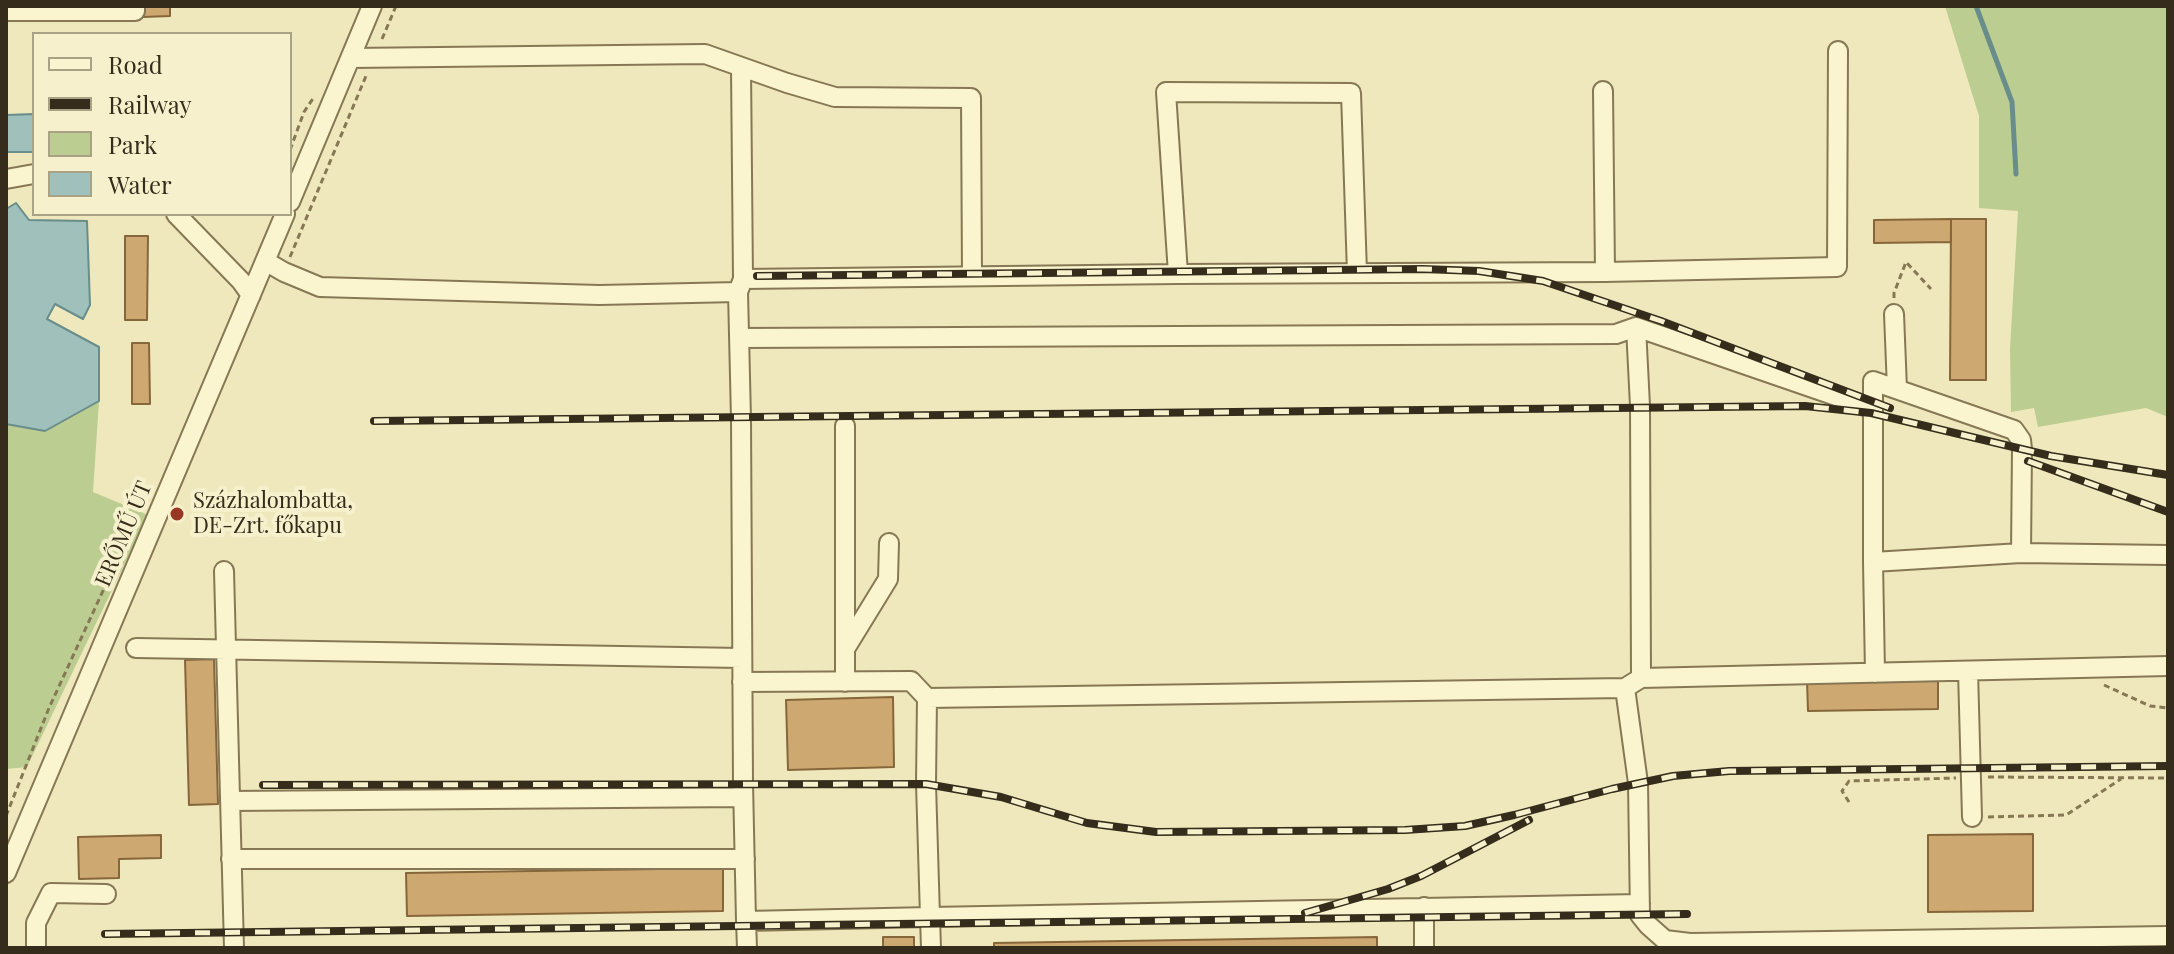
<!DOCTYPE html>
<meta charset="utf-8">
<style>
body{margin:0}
#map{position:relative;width:2174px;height:954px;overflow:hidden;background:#efe8bc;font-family:"Playfair Display",serif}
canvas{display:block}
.frame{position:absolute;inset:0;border:8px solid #352c1b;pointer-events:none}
.legend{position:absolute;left:32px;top:32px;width:260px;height:184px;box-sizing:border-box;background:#f6f1cc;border:2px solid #a9a285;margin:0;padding:10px 14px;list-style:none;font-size:24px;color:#352c1b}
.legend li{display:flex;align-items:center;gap:16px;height:40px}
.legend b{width:40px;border:2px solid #a9a285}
</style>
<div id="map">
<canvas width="2174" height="954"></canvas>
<div class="frame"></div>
<ul class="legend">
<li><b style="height:10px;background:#faf4cf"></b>Road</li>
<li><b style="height:10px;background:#352c1b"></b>Railway</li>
<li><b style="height:22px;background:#bbcd90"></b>Park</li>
<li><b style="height:22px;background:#a0c0bc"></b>Water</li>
</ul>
</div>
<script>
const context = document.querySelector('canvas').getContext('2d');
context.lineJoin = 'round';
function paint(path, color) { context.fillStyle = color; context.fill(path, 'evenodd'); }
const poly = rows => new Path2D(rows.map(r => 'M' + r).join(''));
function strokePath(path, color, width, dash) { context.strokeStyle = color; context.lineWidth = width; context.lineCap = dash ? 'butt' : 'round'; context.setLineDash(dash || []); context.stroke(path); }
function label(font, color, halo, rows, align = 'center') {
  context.font = font + ' "Playfair Display",serif'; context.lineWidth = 8; context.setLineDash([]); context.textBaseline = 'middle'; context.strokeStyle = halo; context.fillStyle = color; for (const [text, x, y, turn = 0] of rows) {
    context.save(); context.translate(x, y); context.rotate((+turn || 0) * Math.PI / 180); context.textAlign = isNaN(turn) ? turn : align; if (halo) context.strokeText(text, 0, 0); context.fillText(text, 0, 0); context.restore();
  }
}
const green = poly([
 [1945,6,2168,6,2168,417,2146,408,2038,427,2034,408,2011,412,2010,349,2018,211,1979,208,1979,116],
 [99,401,93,492,148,515,27,767,6,769,6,424,45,431]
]);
const water = poly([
 [34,114,34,152,6,152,6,115,34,114],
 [16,203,29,220,87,221,90,305,83,319,55,304,47,319,99,347,99,401,45,431,6,424,6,209,16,203]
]);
const stream = poly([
 [1976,6,2012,102,2016,174]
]);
const building = poly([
 [143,6,170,6,170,16,143,17,143,6],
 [1951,219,1986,219,1986,380,1950,380,1951,219],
 [1951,219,1951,242,1874,243,1874,220,1951,219],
 [125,236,148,236,147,320,125,320,125,236],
 [132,343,149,343,150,404,132,404,132,343],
 [214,659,218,804,189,805,185,660,214,659],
 [1938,680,1938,709,1808,711,1807,681,1938,680],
 [893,697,894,767,788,770,786,700,893,697],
 [2033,834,2033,911,1928,912,1928,835,2033,834],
 [161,835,161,858,119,859,119,878,79,879,78,837,161,835],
 [723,868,723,911,407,916,406,873,723,868],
 [883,937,914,937,914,948,883,948,883,937],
 [1377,937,1377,948,994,948,994,943,1377,937]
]);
const path = poly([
 [382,39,396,6],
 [290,150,304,112,314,97],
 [290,257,366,76],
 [1894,298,1894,293,1906,262,1931,289],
 [2104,685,2150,706,2168,708],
 [1988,777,2168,778],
 [1849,802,1842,791,1849,781,1956,778],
 [6,816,49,708,131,530],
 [1988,817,2066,815,2121,779]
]);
const minor = poly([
 [6,11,135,11,135,6],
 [351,58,705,54,787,83,835,97,971,98,972,276],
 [741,68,743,279,1178,274,1605,272,1837,267,1838,51],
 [1603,91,1605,272],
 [6,179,34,174],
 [290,202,372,6],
 [176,214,241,281,251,295],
 [265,261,284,272,320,287,599,295,738,292],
 [1178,274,1166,92,1351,93,1357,273],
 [1894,314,1897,389],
 [1636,327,1871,408],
 [739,338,1616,334,1636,327,1640,406,1641,678],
 [845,426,845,682],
 [1873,562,1873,381,2014,430,2021,440,2022,449,2021,553],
 [224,571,234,948],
 [136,648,742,658],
 [845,649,888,579,889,543],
 [1968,671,1972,817],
 [1875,673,1873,562,2021,553,2168,555],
 [742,682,911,681,927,698,926,784,930,917,746,921,743,783,741,419,738,292,743,279],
 [1625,688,1638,783,1640,915,1648,925,1665,940,1690,943,2168,936],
 [927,698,1625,688,1641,678,2168,666],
 [230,801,743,797],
 [231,859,745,859],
 [6,873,285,214],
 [746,921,747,948],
 [36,948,36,923,51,893,106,894],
 [931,948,930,917,1640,904],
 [1424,948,1424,907]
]);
const rail = poly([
 [757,276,1422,269,1479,271,1543,281,1661,321,1890,408],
 [374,421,1805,406,1871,413,2051,456,2168,475],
 [2028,461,2168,512],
 [263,785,926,784,1001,797,1087,823,1156,832,1405,830,1465,826,1514,815,1612,789,1673,776,1729,771,2168,766],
 [1305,913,1388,889,1421,876,1529,820],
 [105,934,1687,914]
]);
const markers = [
 [177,514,8,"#973724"]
];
const poiNames = [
 ["Százhalombatta,",193,501],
 ["DE-Zrt. főkapu",193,526]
];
const streetNames = [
 ["ERŐMŰ ÚT",124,534,-67]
];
paint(green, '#bbcd90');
paint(water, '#a0c0bc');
strokePath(water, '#688d8a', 2);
strokePath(stream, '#688d8a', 5);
paint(building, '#cea871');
strokePath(building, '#86663b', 2);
strokePath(minor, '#877855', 22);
strokePath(path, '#877855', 3, [6, 4]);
strokePath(minor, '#faf4cf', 18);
strokePath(rail, '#352c1b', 8);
strokePath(rail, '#f6f1cc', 5, [15]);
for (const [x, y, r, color] of markers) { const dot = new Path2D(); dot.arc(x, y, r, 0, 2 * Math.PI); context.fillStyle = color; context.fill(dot); strokePath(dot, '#f6f1cc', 3); }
label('22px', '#352c1b', '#f6f1cc', poiNames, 'left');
label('22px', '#352c1b', '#f6f1cc', streetNames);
</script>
